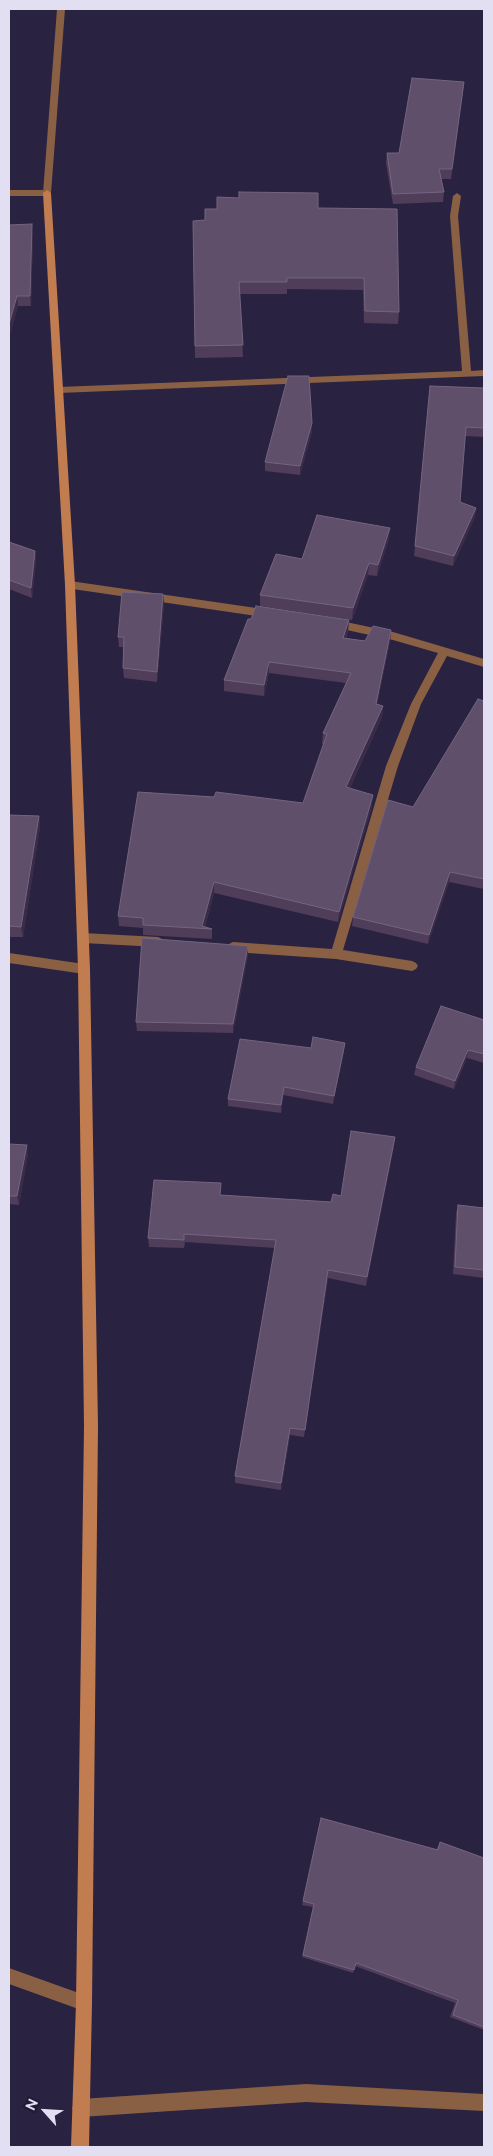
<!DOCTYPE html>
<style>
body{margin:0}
#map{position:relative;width:493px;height:2156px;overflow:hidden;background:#2a2241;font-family:Raleway,sans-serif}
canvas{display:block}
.frame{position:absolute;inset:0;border:10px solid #e2dff3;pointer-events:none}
.north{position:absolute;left:20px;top:2086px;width:50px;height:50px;-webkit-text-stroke:4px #211936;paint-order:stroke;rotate:296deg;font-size:14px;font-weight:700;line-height:20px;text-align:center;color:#e2dff3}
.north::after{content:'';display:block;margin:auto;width:18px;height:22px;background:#e2dff3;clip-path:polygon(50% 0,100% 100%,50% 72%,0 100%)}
</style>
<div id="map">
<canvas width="493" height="2156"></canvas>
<div class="frame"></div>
<div class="north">N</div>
</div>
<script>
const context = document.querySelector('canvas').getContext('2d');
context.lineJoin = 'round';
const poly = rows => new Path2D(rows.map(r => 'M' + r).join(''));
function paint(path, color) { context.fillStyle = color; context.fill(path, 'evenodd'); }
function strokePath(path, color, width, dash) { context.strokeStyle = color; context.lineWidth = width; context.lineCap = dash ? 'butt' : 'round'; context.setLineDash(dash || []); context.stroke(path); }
const lane = poly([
 [57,9,65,9,51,193,47,196,43,193,57,9]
]);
const street = poly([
 [9,190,47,190,51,193,47,196,9,196,9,190],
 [457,193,461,196,458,216,471,371,484,370,484,376,59,393,54,390,59,387,462,371,450,216,453,196,457,193],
 [70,581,270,610,275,614,270,618,66,588,65,585,70,581],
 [332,619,393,632,484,659,484,667,447,656,421,704,398,766,343,950,412,961,416,963,418,966,416,969,412,971,336,959,233,952,229,950,227,947,229,944,233,942,332,949,386,766,411,704,438,653,393,640,328,626,327,623,332,619],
 [83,933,158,937,162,939,164,942,162,945,158,947,83,943,79,941,77,938,79,935,83,933],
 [9,953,84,964,88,966,90,969,88,972,84,974,9,963,9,953],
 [9,1968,90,1997,92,2003,90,2009,84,2011,9,1984,9,1968],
 [306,2084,484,2094,484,2111,306,2102,81,2117,75,2114,72,2108,75,2102,81,2099,306,2084]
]);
const secondary = poly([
 [47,190,51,193,75,585,90,969,98,1426,92,2003,89,2147,71,2147,76,2003,84,1426,78,969,65,585,43,193,47,190]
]);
const wall = poly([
 [464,82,451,179,441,179,444,192,443,202,393,204,386,163,387,153,399,153],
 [318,208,399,312,398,324,364,323,363,290,287,289,287,294,240,294,243,357,195,358,193,221,205,220,217,209],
 [9,225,33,234,31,306,18,306,9,338],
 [430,386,484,388,484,437,465,436,460,502,476,508,475,517,453,566,414,556],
 [312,423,312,432,300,475,265,471,265,462],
 [389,539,377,576,368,575,352,620,260,606,260,595,302,559],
 [9,542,35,551,36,561,32,598,9,589],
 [163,594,164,604,157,682,124,678,123,668,124,647,119,647,118,637],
 [251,619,349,620,348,631,346,638,365,641,391,630,390,641,377,704,383,706,382,717,350,788,372,806,338,922,214,893,205,927,212,929,212,939,143,935,143,928,119,926,118,916,303,803,324,744,322,744,323,733,346,683,269,673,264,696,224,691,224,680],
 [484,701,484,889,449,882,428,944,352,926,353,917,413,807],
 [9,815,39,816,40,827,23,937,9,937],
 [248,946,248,955,233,1033,137,1031,136,1022],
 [484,1020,484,1063,467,1058,454,1089,414,1075,416,1067],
 [311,1048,344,1051,333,1104,283,1095,281,1113,228,1106,228,1099],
 [9,1144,28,1154,19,1205,10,1204,9,1239],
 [394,1146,366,1286,328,1278,304,1437,290,1435,281,1490,235,1483,235,1476,275,1248,185,1242,184,1248,149,1247,148,1238,221,1195,331,1202,341,1196],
 [458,1205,484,1208,484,1278,453,1274,456,1213],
 [321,1818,436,1850,440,1842,484,1858,484,2030,450,2017,455,2003,355,1966,353,1973,302,1957,313,1907,302,1905]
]);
const shadedWall = poly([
 [32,224,33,234,31,306,30,296],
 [17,296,18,306,9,338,9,324],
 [312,423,312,432,300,475,300,466],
 [476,508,475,517,453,566,454,556],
 [390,528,389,539,377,576,378,565],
 [35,551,36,561,32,598,31,588],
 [369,563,368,575,352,620,353,608],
 [163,594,164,604,157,682,157,672],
 [349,620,348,631,342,649,343,638],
 [391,630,390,641,375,715,376,704],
 [269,662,269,673,264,696,264,685],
 [383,706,382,717,345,798,346,787],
 [373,795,372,806,338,922,339,912],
 [39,816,40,827,23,937,21,927],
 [450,872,449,882,428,944,429,935],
 [214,882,214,893,204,929,202,926],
 [248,946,248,955,233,1033,233,1024],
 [345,1043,344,1051,333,1104,334,1096],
 [468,1050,467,1058,454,1089,455,1081],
 [284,1087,283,1095,281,1113,281,1105],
 [395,1137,394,1146,366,1286,367,1277],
 [27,1145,28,1154,19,1205,17,1196],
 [9,1198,10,1204,9,1239],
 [328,1270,328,1278,304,1437,305,1430],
 [290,1428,290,1435,281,1490,281,1483]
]);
const building = poly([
 [412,78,464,82,452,169,439,169,444,192,393,194,387,153,399,153,412,78],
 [239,192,318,193,318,208,397,209,399,312,365,311,364,278,287,278,287,282,239,282,243,345,195,346,193,221,205,220,205,209,217,209,217,197,239,198,239,192],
 [32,224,30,296,17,296,9,324,9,225,32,224],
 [288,376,309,376,312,423,300,466,265,462,288,376],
 [430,386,484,388,484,428,466,427,460,502,476,508,454,556,415,546,430,386],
 [317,515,390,528,378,565,369,563,353,608,260,595,276,554,302,559,317,515],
 [9,542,35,551,31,588,9,580,9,542],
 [122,592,163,594,157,672,123,668,124,637,118,637,122,592],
 [256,606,349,620,343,638,365,641,373,626,391,630,376,704,383,706,346,787,373,795,339,912,214,882,202,926,212,929,143,925,143,918,118,916,138,792,214,797,216,792,303,803,327,734,323,733,351,673,269,662,264,685,224,680,248,619,251,619,256,606],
 [478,699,484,701,484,879,450,872,429,935,353,917,388,800,413,807,478,699],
 [9,815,39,816,21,927,9,926,9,815],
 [142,938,248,946,233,1024,136,1022,142,938],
 [441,1006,484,1020,484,1054,468,1050,455,1081,416,1067,441,1006],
 [313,1037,345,1043,334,1096,284,1087,281,1105,228,1099,240,1039,311,1048,313,1037],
 [351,1131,395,1137,367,1277,328,1270,305,1430,290,1428,281,1483,235,1476,276,1240,184,1234,184,1240,148,1238,154,1180,221,1183,220,1195,331,1202,333,1194,341,1196,351,1131],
 [9,1144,27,1145,17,1196,9,1196,9,1144],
 [458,1205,484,1208,484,1270,455,1267,458,1205],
 [321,1818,438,1850,440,1842,484,1858,484,2027,453,2015,458,2000,356,1963,354,1970,303,1955,314,1904,303,1901,321,1818]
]);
paint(lane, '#8a6044');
paint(street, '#8a6044');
paint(secondary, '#c17d50');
paint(wall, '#4f3d5a');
paint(shadedWall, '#3a2b49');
paint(building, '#5f4f6a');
strokePath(building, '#736580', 1);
</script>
